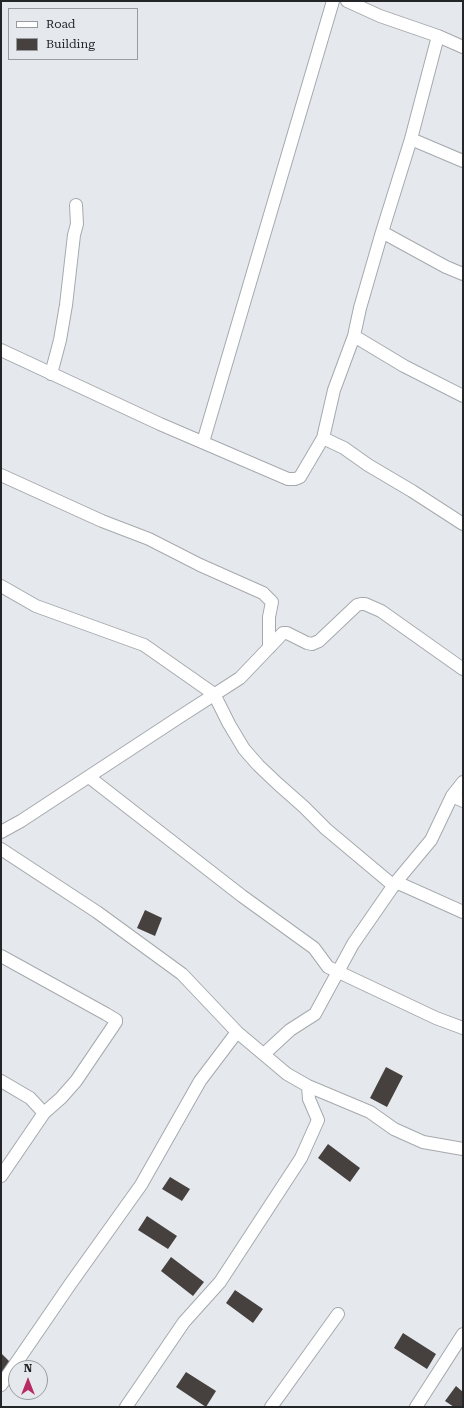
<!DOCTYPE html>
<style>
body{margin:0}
#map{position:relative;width:464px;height:1408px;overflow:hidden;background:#e5e9ed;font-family:"Roboto Serif",serif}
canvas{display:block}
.frame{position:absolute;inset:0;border:2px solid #232526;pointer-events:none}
.legend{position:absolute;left:8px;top:8px;width:130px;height:52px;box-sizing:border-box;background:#e5e9ed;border:1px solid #979b9d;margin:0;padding:5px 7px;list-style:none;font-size:12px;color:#232526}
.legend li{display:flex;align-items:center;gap:8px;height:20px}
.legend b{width:20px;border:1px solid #979b9d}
.north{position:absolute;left:8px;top:1360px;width:40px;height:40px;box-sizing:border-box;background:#e5e9ed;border:1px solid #979b9d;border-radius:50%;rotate:0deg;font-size:11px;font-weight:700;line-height:16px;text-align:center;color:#232526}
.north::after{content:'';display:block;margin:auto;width:14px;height:18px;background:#b72b62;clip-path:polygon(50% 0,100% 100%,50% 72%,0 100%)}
</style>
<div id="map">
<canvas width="464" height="1408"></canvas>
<div class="frame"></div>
<ul class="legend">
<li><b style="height:5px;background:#fff"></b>Road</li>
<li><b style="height:11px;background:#46413f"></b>Building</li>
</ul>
<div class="north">N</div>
</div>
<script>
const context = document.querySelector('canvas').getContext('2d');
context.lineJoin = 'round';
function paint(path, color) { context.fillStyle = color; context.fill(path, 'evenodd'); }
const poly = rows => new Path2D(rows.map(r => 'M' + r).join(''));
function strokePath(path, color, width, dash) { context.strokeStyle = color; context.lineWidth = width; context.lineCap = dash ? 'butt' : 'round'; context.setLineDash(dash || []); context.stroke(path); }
const building = poly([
 [145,910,162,918,155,936,137,928],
 [386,1067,403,1076,387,1107,370,1098],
 [328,1144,360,1168,350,1182,318,1158],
 [170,1177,190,1189,182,1201,162,1189],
 [147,1216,177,1236,168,1249,138,1230],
 [171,1257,204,1282,193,1296,161,1271],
 [235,1290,263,1309,253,1323,226,1303],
 [403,1333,436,1354,427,1369,394,1348],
 [1,1353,11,1363,1,1373],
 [186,1372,216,1391,206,1407,176,1387],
 [456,1386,463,1392,463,1407,454,1407,445,1401]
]);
const minor = poly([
 [347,1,380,16,438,36,463,47],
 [411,139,463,161],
 [382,232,446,267,463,274],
 [354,336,404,366,463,396],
 [1,350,160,424,288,479,295,479,300,477,323,438,334,390,354,336,360,308,382,232,411,139,438,36],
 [51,374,60,340,66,305,74,235,77,224,76,205],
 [323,438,344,448,368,465,412,491,463,524],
 [203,442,333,1],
 [1,475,102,521,149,539,200,565,263,593,272,602,269,617,269,648],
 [1,586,36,606,144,645,214,694,229,724,244,749,258,765,278,784,304,807,326,829,394,886],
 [89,777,242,896,314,948,328,967,436,1018,463,1028],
 [452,796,463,801],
 [1,832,21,821,181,716,240,678,283,633,287,633,307,643,312,644,319,641,357,605,361,604,365,604,381,611,463,669],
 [1,849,97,912,182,974,237,1032],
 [396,882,463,912],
 [1,956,106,1014,116,1020,116,1022,76,1081,61,1098,44,1113,1,1176],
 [264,1054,290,1030,315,1014,353,944,396,882,431,840,452,796,463,782],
 [1,1081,30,1098,44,1113],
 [1,1385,71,1283,141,1185,200,1081,237,1032,287,1074,308,1086,370,1112,394,1129,423,1142,463,1149],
 [126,1407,184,1322,220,1282,301,1158,318,1120,309,1099,308,1086],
 [271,1407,338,1314],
 [416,1407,463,1334]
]);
paint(building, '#46413f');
strokePath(minor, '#a5a9ad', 14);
strokePath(minor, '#fff', 12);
</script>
